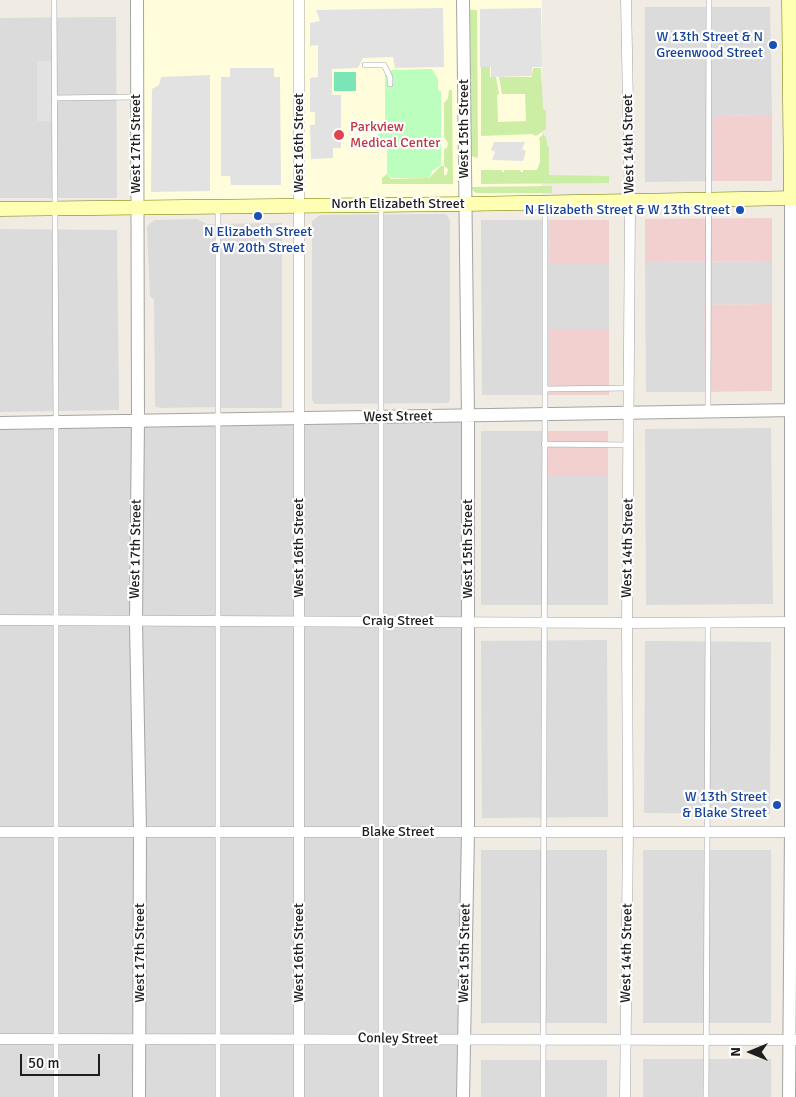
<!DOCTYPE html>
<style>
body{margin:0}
#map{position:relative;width:796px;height:1097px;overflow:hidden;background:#f0ebe3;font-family:Signika,sans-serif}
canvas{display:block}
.north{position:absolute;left:726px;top:1027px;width:50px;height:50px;-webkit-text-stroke:4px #fff;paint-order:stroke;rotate:270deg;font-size:14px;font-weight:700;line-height:20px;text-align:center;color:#1e1e1e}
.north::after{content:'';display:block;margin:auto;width:18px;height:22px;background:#1e1e1e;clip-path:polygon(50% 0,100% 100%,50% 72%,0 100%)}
.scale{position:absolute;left:20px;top:1054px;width:80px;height:22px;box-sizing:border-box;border:2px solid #1e1e1e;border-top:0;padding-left:6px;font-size:15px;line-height:18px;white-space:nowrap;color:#1e1e1e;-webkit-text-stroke:4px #fff;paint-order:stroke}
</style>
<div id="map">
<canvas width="796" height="1097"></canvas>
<div class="north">N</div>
<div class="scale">50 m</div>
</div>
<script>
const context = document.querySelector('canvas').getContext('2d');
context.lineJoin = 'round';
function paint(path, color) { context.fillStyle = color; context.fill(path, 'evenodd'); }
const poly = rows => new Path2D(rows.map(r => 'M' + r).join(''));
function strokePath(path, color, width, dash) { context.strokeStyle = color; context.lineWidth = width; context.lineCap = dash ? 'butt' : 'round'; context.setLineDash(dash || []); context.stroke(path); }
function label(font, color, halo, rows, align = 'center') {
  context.font = font + ' Signika,sans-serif'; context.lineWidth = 4.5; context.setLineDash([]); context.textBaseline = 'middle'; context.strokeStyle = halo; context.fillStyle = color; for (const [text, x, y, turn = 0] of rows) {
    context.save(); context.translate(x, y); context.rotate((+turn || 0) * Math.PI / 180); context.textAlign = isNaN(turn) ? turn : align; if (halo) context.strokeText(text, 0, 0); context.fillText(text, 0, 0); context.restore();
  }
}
const residential = poly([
 [645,7,770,7,772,115,718,116,713,121,713,181,645,182],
 [116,17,117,198,0,198,0,18],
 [444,214,447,215,450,221,450,397,449,402,447,403,314,404,312,399,312,221,320,215],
 [197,219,207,224,282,223,282,408,215,408,215,407,160,408,155,406,154,300,150,296,147,228,149,224,155,220],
 [481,220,549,220,550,263,609,263,609,329,549,329,549,395,482,395],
 [0,229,117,230,119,410,0,412],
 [772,261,772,304,705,305,705,392,646,392,645,262],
 [468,416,463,1097,0,1097,0,423],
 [771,428,773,604,646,605,645,429],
 [481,431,548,431,548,475,608,476,608,605,481,605],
 [607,640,608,817,482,818,481,641],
 [645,641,771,642,770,814,644,813],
 [481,850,607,850,607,1023,481,1023],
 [643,850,771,850,771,1023,643,1023],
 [643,1059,771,1059,771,1097,643,1097],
 [481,1060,607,1060,607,1097,481,1097]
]);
const commercial = poly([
 [772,115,772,181,713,181,713,121,718,116],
 [772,218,772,261,645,262,645,219],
 [549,220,609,220,609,263,550,263],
 [772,304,772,391,705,392,704,305],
 [549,329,609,329,609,395,549,395],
 [548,431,608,431,608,476,548,476]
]);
const education = poly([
 [137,0,542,0,542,203,136,208]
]);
const grass = poly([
 [470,10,477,10,478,158,471,156],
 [481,67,490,67,490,77,496,77,499,94,497,95,498,122,526,121,525,94,502,94,499,77,532,77,533,68,541,68,543,109,546,111,546,129,536,136,532,134,481,136],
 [449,90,452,90,453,184,382,184,382,178,387,174,391,179,429,178,441,166,444,166,444,176,447,174,448,169,444,166,444,149,447,148,448,143,444,137,444,103,448,98],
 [544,134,544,136,546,136,547,145,549,148,549,175,609,176,609,183,481,184,481,170,502,170,502,172,504,172,504,170,520,170,521,172,523,172,523,170,537,170,540,162,540,142,539,138],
 [552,186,552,193,477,193,474,192,471,187]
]);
const park = poly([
 [432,69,438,79,438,90,441,91,441,165,432,171,429,178,391,178,387,174,387,147,376,147,376,139,378,139,378,134,382,130,385,130,385,74,392,70]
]);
const pitch = poly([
 [334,72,356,72,356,91,334,91]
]);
const parking = poly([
 [443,8,444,67,395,68,393,57,363,58,358,68,332,69,332,95,341,95,341,148,333,148,333,158,311,159,310,125,315,125,315,112,310,112,310,78,318,77,318,45,310,46,310,23,320,21,316,10],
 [541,8,542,67,532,67,532,76,491,77,491,67,480,67,480,9],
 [37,61,57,61,57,121,37,121],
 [230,68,274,68,274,77,280,77,281,185,231,185,230,176,221,176,221,77,230,77],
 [210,75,210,191,151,192,152,89,159,85,161,77],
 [494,142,525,142,522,149,526,151,523,161,492,160,495,152,491,150]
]);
const service = poly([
 [54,0,56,422,56,1097],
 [365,65,384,65,390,77,390,84],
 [54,98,136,97],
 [545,205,545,389],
 [708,411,709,0],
 [544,444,629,445],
 [218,1097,218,207],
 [381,1097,381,205],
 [543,1097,545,389,630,388],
 [706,1097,708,623]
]);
const minor = poly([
 [299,0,299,1097],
 [0,620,627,623,796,622],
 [0,832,796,832],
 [0,1039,796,1040],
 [625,1097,628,832,627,623,630,207,626,0]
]);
const tertiary = poly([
 [137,0,138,420,136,622,140,832,139,1097],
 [463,0,468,416,468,832,463,1097],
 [0,423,796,410],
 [789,1097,791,832,791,198]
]);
const secondary = poly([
 [789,0,791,198],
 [0,209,465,204,796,198]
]);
const markers = [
 [773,45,5,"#1a4fb4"],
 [339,135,6,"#e0444e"],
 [740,210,5,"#1a4fb4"],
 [258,216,5,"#1a4fb4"],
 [777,805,5,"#1a4fb4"]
];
const transitNames = [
 ["W 13th Street & N",763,37],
 ["Greenwood Street",763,53],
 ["N Elizabeth Street & W 13th Street",730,210],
 ["N Elizabeth Street",258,232,"center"],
 ["& W 20th Street",258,248,"center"],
 ["W 13th Street",767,797],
 ["& Blake Street",767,813]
];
const healthNames = [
 ["Parkview",350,127],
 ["Medical Center",350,143]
];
const streetNames = [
 ["West 15th Street",464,129,-90],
 ["West 16th Street",299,143,-90],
 ["West 17th Street",136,144,-90],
 ["West 14th Street",629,144,-91],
 ["North Elizabeth Street",398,204],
 ["West Street",398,417,-1],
 ["West 16th Street",299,548,-90],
 ["West 14th Street",628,548,-89],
 ["West 17th Street",136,549,-89],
 ["West 15th Street",468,549,-90],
 ["Craig Street",398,621],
 ["Blake Street",398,832],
 ["West 17th Street",140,953,-90],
 ["West 16th Street",299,953,-90],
 ["West 15th Street",465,953,-89],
 ["West 14th Street",627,953,-89],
 ["Conley Street",398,1039,1]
];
paint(residential, '#dcdbdb');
paint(commercial, '#f2d0d0');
paint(education, '#fffddc');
paint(grass, '#cceea4');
paint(park, '#bcfebe');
paint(pitch, '#7ae6b7');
paint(parking, '#e2e2e2');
strokePath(service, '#a5a5a5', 6);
strokePath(minor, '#a5a5a5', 11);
strokePath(tertiary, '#a5a5a5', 14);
strokePath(secondary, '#717900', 15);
strokePath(service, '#fff', 5);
strokePath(minor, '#fff', 10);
strokePath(tertiary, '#fff', 12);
strokePath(secondary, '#feffb2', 14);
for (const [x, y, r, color] of markers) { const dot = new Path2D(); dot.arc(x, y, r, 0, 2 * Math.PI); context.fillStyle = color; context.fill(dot); strokePath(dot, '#fff', 2); }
label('14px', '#164399', '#fff', transitNames, 'right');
label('14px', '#be3a42', '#fff', healthNames, 'left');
label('14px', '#1e1e1e', '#fff', streetNames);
</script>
